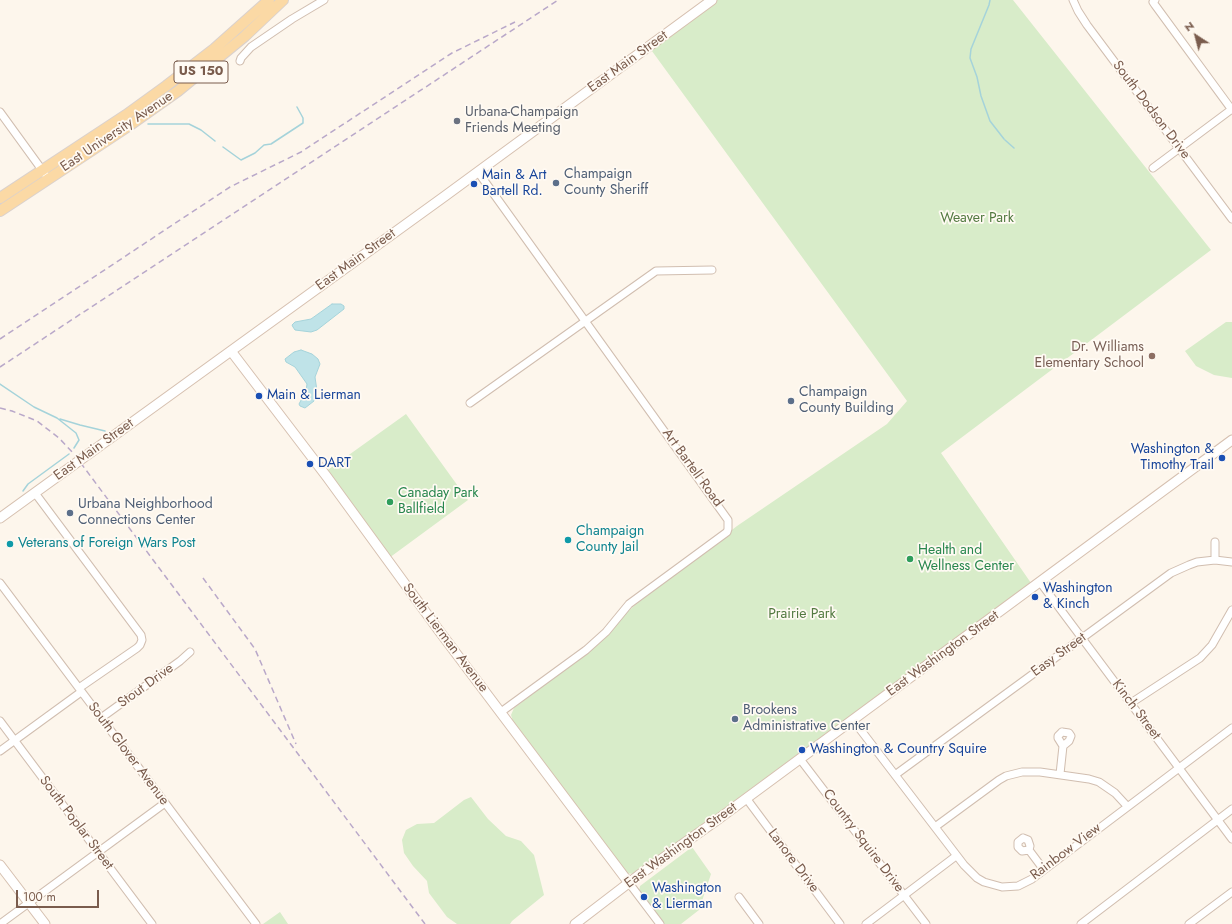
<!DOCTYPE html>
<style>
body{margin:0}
#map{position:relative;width:1232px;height:924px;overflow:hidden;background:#fdf6ec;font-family:Jost,sans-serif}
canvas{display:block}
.north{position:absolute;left:1176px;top:16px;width:40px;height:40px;-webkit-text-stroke:3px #fffaf3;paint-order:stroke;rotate:324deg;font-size:11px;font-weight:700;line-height:16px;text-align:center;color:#7a5c4d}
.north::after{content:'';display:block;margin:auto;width:14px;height:18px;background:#7a5c4d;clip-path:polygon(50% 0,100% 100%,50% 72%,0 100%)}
.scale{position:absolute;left:16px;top:890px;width:83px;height:18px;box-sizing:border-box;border:2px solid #7a5c4d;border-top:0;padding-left:5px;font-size:12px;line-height:14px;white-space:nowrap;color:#7a5c4d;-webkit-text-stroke:3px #fffaf3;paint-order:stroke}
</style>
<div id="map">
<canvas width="1232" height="924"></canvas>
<div class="north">N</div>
<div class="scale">100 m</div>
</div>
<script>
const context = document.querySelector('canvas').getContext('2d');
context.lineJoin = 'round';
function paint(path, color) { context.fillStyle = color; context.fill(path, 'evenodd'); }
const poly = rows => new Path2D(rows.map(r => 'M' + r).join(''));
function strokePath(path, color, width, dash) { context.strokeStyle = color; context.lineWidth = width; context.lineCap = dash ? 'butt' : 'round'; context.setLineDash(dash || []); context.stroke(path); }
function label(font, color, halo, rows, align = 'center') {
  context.font = font + ' Jost,sans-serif'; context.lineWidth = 3.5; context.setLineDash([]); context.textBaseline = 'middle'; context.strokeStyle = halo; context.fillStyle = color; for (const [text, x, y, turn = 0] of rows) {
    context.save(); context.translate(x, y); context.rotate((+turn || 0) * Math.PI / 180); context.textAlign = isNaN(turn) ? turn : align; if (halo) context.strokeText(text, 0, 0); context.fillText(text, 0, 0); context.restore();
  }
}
const green = poly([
 [713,0,1013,0,1211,250,941,453,1031,583,636,873,633,874,626,873,513,721,511,715,514,708,596,646,610,633,622,617,635,605,737,526,887,424,907,401,649,47],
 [1226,322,1232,322,1232,378,1214,375,1196,366,1185,351],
 [406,414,468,500,389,558,325,472],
 [471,797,488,819,506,836,521,841,534,855,544,895,512,921,510,924,457,924,447,917,429,893,427,881,413,866,404,853,402,840,406,830,417,824,434,823,464,800],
 [692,847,711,874,699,910,681,924,663,924,639,891,640,886],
 [280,912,288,924,263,924]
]);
const water = poly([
 [332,304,341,304,344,306,344,309,317,330,311,332,295,330,293,327,292,325,295,322,311,319,332,304],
 [301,350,312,354,318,359,320,364,315,377,317,391,314,401,305,408,300,406,299,404,306,391,307,384,295,367,286,362,285,359,294,352,301,350]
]);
const stream = poly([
 [990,0,989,5,971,49,970,58,977,77,981,96,990,121,1004,139],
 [148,124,189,124,201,130,215,141],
 [1005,140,1014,148],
 [223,147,241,160,255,153,264,145,271,144,303,123,303,118,297,107],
 [0,384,34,407,57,418,76,433,79,440,74,448],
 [60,419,80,425,105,431],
 [23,491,28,484,69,454]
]);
const street = poly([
 [1073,0,1078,11,1087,25,1232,219],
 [1155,0,1153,2,1155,5,1232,110],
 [240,61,241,58,251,47,292,19,324,0],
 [0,112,45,174],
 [1153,168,1232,109],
 [478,172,728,520,728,529,727,532,629,604,606,632,586,650,501,712],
 [470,403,656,271,712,270],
 [35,493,141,635,142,640,140,645,137,648,79,688],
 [1215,542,1215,560],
 [1040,582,1232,839],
 [0,583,256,924],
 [1131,703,1200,658,1212,645,1232,610],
 [101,718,180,661,190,652],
 [853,720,964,865,977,878,984,882,1002,887,1018,886,1032,879,1232,728],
 [0,721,152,924],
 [1062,732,1069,733,1071,736,1069,741,1063,746,1058,738,1058,736,1062,732],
 [0,751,81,692],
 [800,759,926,924],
 [1060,774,1063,746],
 [895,775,1171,573,1189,565,1197,562,1215,560,1232,562],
 [746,798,840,924],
 [935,827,999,780,1006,776,1022,772,1040,772,1089,779,1099,782,1115,793,1127,806],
 [1023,838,1028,840,1030,846,1029,850,1022,851,1018,847,1018,842,1023,838],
 [1029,850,1044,870],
 [629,883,660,924],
 [739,897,759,924],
 [0,924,165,803],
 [866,924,956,856],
 [1081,924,1232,809],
 [1189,924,1232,892]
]);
const secondary = poly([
 [231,351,327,477,440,632,629,883],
 [0,518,445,196,712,0],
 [0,865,45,924],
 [575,924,639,875,717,820,1232,440]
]);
const primary = poly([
 [0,198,126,115,166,86,214,49,269,0],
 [0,211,130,125,178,91,245,36,283,0]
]);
const rail = poly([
 [0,339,230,187,301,152,452,53,515,22],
 [0,367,558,0],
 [0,408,12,411,37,421,59,438,74,454,425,924],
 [203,578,255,649,296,744]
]);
const markers = [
 [457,121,4,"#6b7280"],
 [556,183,4,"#5c6f8a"],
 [474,184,4,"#1a4fb4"],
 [1152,356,4,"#8d6e63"],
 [259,396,4,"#1a4fb4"],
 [791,401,4,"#5c6f8a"],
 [1222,458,4,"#1a4fb4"],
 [310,464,4,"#1a4fb4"],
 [390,502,4,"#2e9e5b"],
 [70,513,4,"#5c6f8a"],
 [568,540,4,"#0f9aa8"],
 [10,544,4,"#0f9aa8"],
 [910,559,4,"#2e9e5b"],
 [1035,597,4,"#1a4fb4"],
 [735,719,4,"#5c6f8a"],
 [802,750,4,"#1a4fb4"],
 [644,897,4,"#1a4fb4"]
];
const shields = [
 [201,72,54]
];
const shieldNames = [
 ["US 150",201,72]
];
const streetNames = [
 ["East Main Street",628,62,-36],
 ["South Dodson Drive",1151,110,53],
 ["East University Avenue",117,132,-34],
 ["East Main Street",356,260,-36],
 ["East Main Street",94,450,-36],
 ["Art Bartell Road",692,468,54],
 ["South Lierman Avenue",445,638,53],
 ["East Washington Street",943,654,-36],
 ["Easy Street",1059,655,-36],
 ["Stout Drive",146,686,-36],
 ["Kinch Street",1136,710,53],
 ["South Glover Avenue",128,754,53],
 ["South Poplar Street",76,823,53],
 ["Country Squire Drive",863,841,53],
 ["East Washington Street",681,846,-36],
 ["Rainbow View",1066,852,-37],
 ["Lanore Drive",793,861,53]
];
const worshipNames = [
 ["Urbana-Champaign",465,113],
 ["Friends Meeting",465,129]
];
const serviceNames = [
 ["Champaign",564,175],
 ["County Sheriff",564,191],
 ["Champaign",799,393],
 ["County Building",799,409],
 ["Urbana Neighborhood",78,505],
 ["Connections Center",78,521],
 ["Brookens",743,711],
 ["Administrative Center",743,727]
];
const transitNames = [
 ["Main & Art",482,176],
 ["Bartell Rd.",482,192],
 ["Main & Lierman",267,396],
 ["Washington &",1214,450,"right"],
 ["Timothy Trail",1214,466,"right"],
 ["DART",318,464],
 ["Washington",1043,589],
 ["& Kinch",1043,605],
 ["Washington & Country Squire",810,750],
 ["Washington",652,889],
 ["& Lierman",652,905]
];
const parkNames = [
 ["Weaver Park",977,219],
 ["Prairie Park",802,615]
];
const educationNames = [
 ["Dr. Williams",1144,348],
 ["Elementary School",1144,364]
];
const leisureNames = [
 ["Canaday Park",398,494],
 ["Ballfield",398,510],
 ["Health and",918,551],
 ["Wellness Center",918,567]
];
const cultureNames = [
 ["Champaign",576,532],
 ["County Jail",576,548],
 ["Veterans of Foreign Wars Post",18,544]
];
paint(green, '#d8ecc9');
paint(water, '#bfe3e8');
strokePath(water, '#a5d3da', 1);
strokePath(stream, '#a5d3da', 1.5);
strokePath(street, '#d1beb0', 9);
strokePath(secondary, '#d6c0b0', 11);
strokePath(primary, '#dad1cd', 12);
strokePath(street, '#fff', 7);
strokePath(secondary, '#fff', 9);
strokePath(primary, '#fbd9a5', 10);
strokePath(rail, '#b9a8c9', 1.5, [6, 4]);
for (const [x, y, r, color] of markers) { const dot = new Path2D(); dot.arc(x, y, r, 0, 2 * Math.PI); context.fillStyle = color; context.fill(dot); strokePath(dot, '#fffaf3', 1.5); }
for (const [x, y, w] of shields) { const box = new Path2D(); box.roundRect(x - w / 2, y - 11, w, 22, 3); context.fillStyle = '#fffaf3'; context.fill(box); strokePath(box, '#7a5c4d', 1); }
label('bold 13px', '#7a5c4d', null, shieldNames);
label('14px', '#7a5c4d', '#fffaf3', streetNames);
label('14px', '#5b616d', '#fffaf3', worshipNames, 'left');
label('14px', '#4e5e75', '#fffaf3', serviceNames, 'left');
label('14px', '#164399', '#fffaf3', transitNames, 'left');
label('14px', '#537a41', '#fffaf3', parkNames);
label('14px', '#785e54', '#fffaf3', educationNames, 'right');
label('14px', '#27864d', '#fffaf3', leisureNames, 'left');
label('14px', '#0d838f', '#fffaf3', cultureNames, 'left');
</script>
